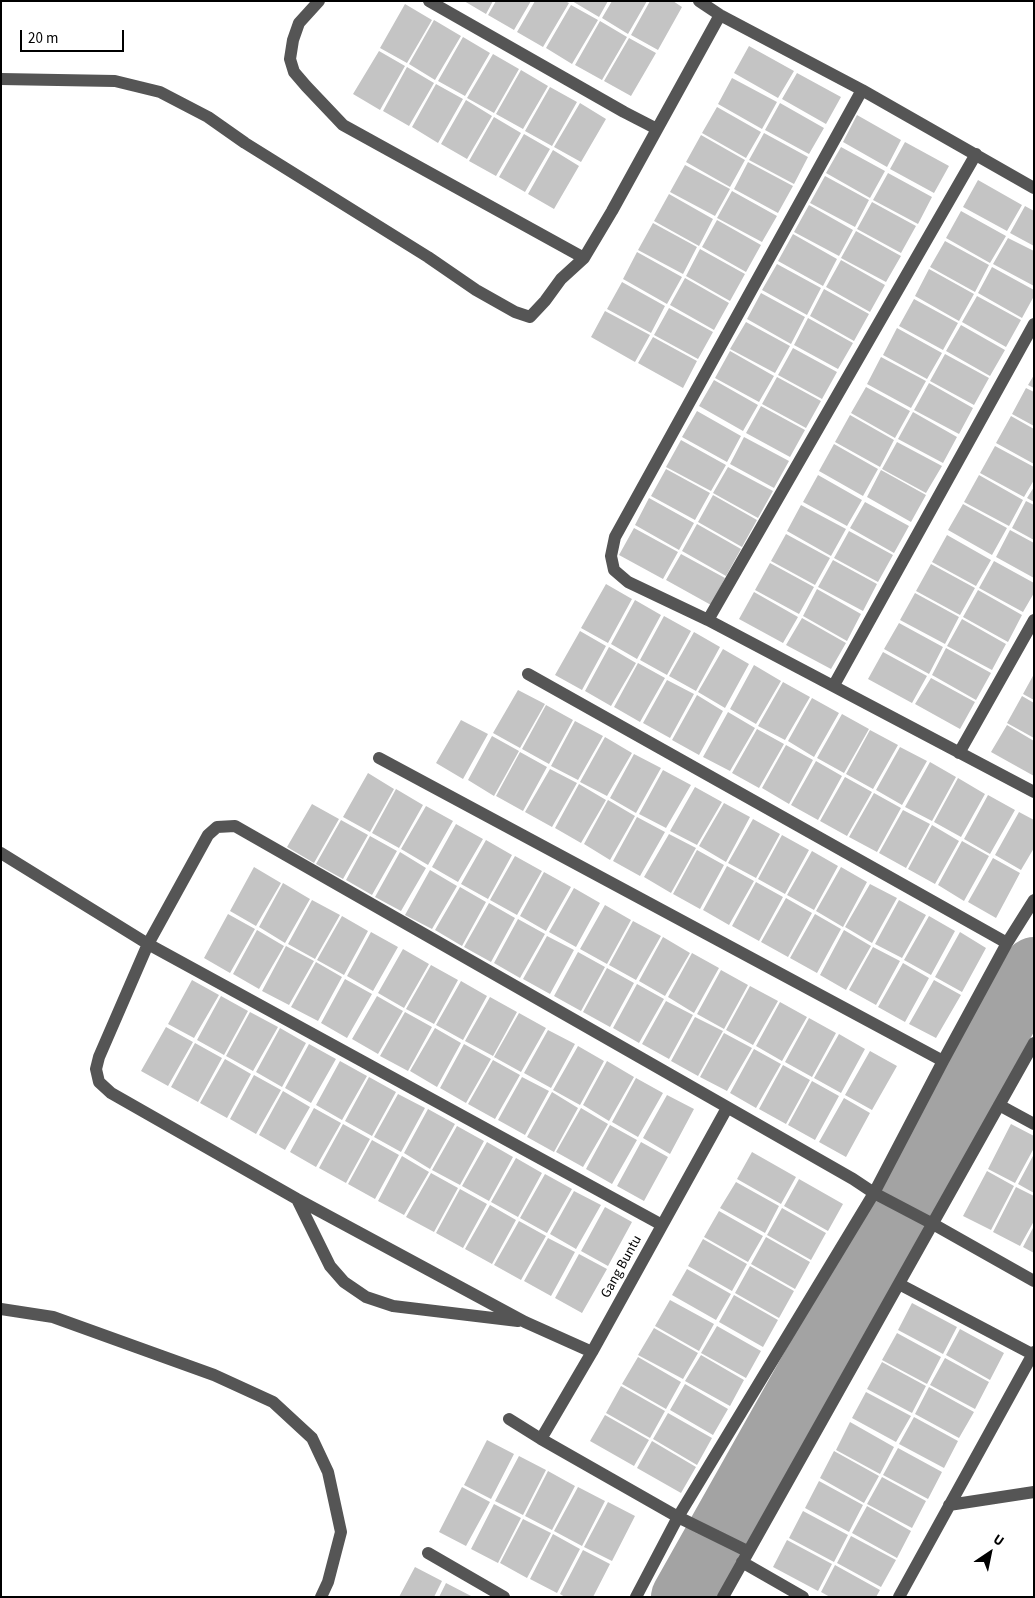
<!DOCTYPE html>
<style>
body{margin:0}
#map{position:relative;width:1035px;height:1598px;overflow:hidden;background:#fff;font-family:"Source Sans 3",sans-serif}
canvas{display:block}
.frame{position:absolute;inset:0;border:2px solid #000;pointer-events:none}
.north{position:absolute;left:965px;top:1528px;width:50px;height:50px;-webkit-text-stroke:4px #fff;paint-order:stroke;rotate:34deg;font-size:14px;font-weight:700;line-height:20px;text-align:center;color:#000}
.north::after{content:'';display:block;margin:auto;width:18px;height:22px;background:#000;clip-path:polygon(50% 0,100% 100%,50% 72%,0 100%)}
.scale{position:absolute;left:20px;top:30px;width:104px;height:22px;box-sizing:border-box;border:2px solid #000;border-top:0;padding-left:6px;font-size:15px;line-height:18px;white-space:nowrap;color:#000;-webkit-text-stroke:4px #fff;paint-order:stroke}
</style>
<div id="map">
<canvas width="1035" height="1598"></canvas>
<div class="frame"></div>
<div class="north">U</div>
<div class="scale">20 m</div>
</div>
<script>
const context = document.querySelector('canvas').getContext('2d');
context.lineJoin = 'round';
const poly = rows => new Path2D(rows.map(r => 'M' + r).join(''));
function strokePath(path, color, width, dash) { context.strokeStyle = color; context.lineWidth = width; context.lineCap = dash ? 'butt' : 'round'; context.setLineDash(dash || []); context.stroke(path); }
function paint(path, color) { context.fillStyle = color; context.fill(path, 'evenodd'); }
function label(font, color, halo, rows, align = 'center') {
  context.font = font + ' "Source Sans 3",sans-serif'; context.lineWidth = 5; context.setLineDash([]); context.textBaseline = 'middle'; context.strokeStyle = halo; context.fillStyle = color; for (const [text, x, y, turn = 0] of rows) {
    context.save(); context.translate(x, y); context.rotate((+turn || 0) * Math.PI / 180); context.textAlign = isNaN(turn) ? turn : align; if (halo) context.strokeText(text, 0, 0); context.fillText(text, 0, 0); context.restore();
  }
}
const river = poly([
 [682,1597,877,1251,1034,968]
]);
const building = poly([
 [464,1,493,1,486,14],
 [496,1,531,1,514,30,488,15],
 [535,1,565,1,569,3,543,47,517,32],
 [572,1,608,1,599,17],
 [612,1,647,1,628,34,602,18],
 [650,1,673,1,682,7,658,50,631,35],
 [405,4,432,20,407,63,380,48],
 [571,5,598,20,572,64,546,48],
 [434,20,461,36,435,80,409,64],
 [600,21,627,37,602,80,575,65],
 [463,37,490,53,465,96,438,81],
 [629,38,656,53,631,96,604,81],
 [749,46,794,71,778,98,734,73],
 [379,51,405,66,380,110,353,94],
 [493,54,519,69,494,113,467,98],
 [407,67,434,83,409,126,383,111],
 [521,70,548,86,523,129,496,114],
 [797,73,841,97,826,124,782,99],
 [732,78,777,102,762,129,718,104],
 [436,84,463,99,438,143,412,127],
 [550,87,577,102,552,146,525,131],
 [466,100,492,116,467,159,441,144],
 [580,103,606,119,581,162,554,147],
 [780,103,824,128,809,154,765,130],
 [717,107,761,132,746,158,702,133],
 [857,115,901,140,887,167,843,142],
 [494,117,521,133,496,176,469,161],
 [764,133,808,157,794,184,749,160],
 [524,134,550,149,525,192,499,177],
 [701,135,745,160,730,187,686,162],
 [905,142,949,166,934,193,890,169],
 [841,147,885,171,870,198,826,173],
 [553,150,579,166,554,209,528,194],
 [748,162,793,186,778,213,734,189],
 [685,165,730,189,715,216,670,192],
 [888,173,932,197,918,224,873,200],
 [825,176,869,200,855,227,810,203],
 [978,180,1022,205,1007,231,963,207],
 [732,191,777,216,762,242,717,218],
 [669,194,713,219,699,246,654,221],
 [872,202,916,226,901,253,857,229],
 [809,205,853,230,839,256,794,232],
 [1025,206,1034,211,1034,246,1010,233],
 [961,211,1006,236,990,263,946,238],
 [717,220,761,245,746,272,702,247],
 [653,223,697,247,683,274,638,250],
 [856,231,901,256,886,282,841,258],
 [793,234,837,259,823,286,778,261],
 [1008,238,1034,251,1034,286,993,264],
 [945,241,989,265,975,292,930,267],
 [700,249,745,274,730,301,686,276],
 [637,252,682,277,667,304,623,279],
 [841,260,885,285,870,312,826,287],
 [777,264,821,288,807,315,762,290],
 [992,267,1034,290,1034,296,1022,318,978,293],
 [929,269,974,294,959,321,915,296],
 [685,278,729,303,714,330,670,305],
 [622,282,665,306,651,333,607,309],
 [824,289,869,314,854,341,810,316],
 [761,293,805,317,791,344,747,319],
 [977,296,1021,320,1006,347,962,322],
 [914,299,958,323,943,350,899,326],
 [669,308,713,332,698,359,654,335],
 [605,311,650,335,635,362,591,337],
 [808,318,853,343,838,369,794,345],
 [746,322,790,346,775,373,730,349],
 [961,325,1005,350,990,376,946,351],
 [897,328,942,353,927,379,883,355],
 [653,337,697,361,683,388,638,363],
 [793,348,837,372,822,399,778,375],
 [730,351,774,376,759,402,715,378],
 [945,354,989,378,974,405,930,381],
 [881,357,926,381,911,408,867,384],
 [1034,375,1034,388,1028,385],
 [777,377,821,401,806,428,762,404],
 [714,380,758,405,743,431,699,406],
 [929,383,973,408,959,434,914,410],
 [866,387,910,411,895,438,851,413],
 [1026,388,1034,392,1034,426,1012,414],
 [761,406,805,430,790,457,746,433],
 [697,411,741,436,727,462,682,437],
 [913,412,957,437,943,463,898,439],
 [850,415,894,440,880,467,835,442],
 [1011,416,1034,429,1034,464,996,443],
 [744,437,789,461,774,488,730,464],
 [681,440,726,465,711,491,666,467],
 [897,442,942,466,926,493,882,469],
 [834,444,878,469,863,496,819,471],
 [995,446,1034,467,1034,480,1024,497,980,473],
 [728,467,773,491,758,518,713,493],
 [666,469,710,493,695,520,651,496],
 [881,470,926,495,911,522,867,497],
 [818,475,862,500,847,526,803,502],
 [979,475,1023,500,1009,526,964,502],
 [1034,487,1034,502,1027,498],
 [713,495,757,520,742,547,698,522],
 [649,498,694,523,679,550,635,525],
 [1026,501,1034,505,1034,540,1012,528],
 [865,502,909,526,894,553,850,528],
 [963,504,1007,528,992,555,948,530],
 [801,505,846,529,831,556,787,531],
 [697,524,741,549,726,576,682,551],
 [634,528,678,552,663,579,619,555],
 [1010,530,1034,543,1034,578,996,557],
 [849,531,893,555,878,582,834,558],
 [786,534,830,558,815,585,771,561],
 [947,535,991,560,976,586,932,562],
 [681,554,725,578,711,605,666,580],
 [833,560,877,584,863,611,818,587],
 [994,561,1034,583,1034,593,1023,612,979,588],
 [770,563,814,587,799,614,755,590],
 [931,564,975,588,960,615,916,591],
 [606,584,632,599,608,643,581,628],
 [817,589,861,614,847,641,803,616],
 [978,590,1022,615,1008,642,963,617],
 [754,592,798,617,783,643,739,619],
 [915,593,959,617,945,644,900,620],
 [635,600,661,615,637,659,611,644],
 [664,616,691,631,667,675,640,660],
 [802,618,846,643,831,669,786,645],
 [962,619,1006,644,992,670,947,646],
 [899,623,943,647,929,674,884,649],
 [580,631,606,646,582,690,555,675],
 [694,632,720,647,696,691,669,676],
 [609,647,636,663,611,706,585,691],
 [946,648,991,673,976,700,932,675],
 [723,649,749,664,725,708,698,692],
 [883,652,927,676,912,703,868,679],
 [638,663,665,678,640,722,614,707],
 [754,665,781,681,756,724,730,709],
 [1034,674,1034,700,1023,694],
 [931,678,975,702,960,729,915,704],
 [667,680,694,694,670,738,643,723],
 [783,682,810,697,785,740,758,726],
 [518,690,545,704,520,748,493,733],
 [697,695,723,711,699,755,672,740],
 [1022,696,1034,703,1034,738,1007,723],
 [812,698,839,713,814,757,788,741],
 [546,705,573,720,549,764,522,749],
 [728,712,755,728,730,771,703,757],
 [842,714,869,729,844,773,817,758],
 [461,720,488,734,463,779,436,763],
 [575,721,603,736,578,780,551,766],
 [1007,725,1034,741,1034,776,991,752],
 [757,729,784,744,759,788,732,773],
 [870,730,898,745,873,789,846,774],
 [492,736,519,751,494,796,468,780],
 [605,737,632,753,607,796,580,782],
 [786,745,813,760,789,804,762,788],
 [900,747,927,761,902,805,876,790],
 [520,752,547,767,523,811,496,796],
 [634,754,661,768,636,813,610,798],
 [816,761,842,776,818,820,791,805],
 [930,762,956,777,932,821,905,807],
 [550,769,577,783,552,827,525,812],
 [663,770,691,785,666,828,639,814],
 [368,773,394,789,370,832,343,817],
 [845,777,872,792,847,836,820,821],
 [958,778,985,794,961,837,934,822],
 [579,784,606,800,581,843,555,828],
 [695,787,722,802,697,845,670,831],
 [396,789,423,805,399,848,372,833],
 [874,793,901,808,877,852,849,837],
 [988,795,1015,810,990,854,964,839],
 [608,800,635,816,610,860,584,844],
 [724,803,750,817,726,862,699,846],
 [312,804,339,819,314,863,287,847],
 [426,806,453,821,428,865,401,849],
 [903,810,930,824,906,868,879,853],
 [1019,812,1034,820,1034,848,1021,870,995,855],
 [637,817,665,832,640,876,613,861],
 [753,819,780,834,756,878,728,863],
 [341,820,368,835,343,879,316,864],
 [456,824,483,839,458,882,432,867],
 [932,825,959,841,935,884,908,869],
 [669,834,696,848,671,893,644,877],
 [782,835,809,850,785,894,758,879],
 [370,836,397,851,372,895,346,880],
 [486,840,512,855,488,899,461,884],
 [962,841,989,856,964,901,938,885],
 [697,850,724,865,700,909,673,894],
 [812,851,838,866,814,910,787,895],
 [400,852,426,868,401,911,375,897],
 [515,856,542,871,517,915,490,900],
 [993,858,1020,873,996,918,968,902],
 [727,866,754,881,729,925,703,910],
 [254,867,281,883,256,926,230,911],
 [841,867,867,882,843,927,816,911],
 [430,870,457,886,432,929,405,915],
 [544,872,571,887,546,931,520,916],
 [756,882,783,897,759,941,732,926],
 [283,883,310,899,285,943,259,927],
 [870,884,897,898,872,943,845,927],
 [460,887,486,902,462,946,435,930],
 [574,888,600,903,576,947,549,932],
 [786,898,812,913,788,957,761,942],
 [312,900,340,915,315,959,288,944],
 [899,900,926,915,902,958,875,944],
 [489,903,515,918,491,962,464,947],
 [605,905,631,920,607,964,580,949],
 [228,914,255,929,230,973,204,958],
 [815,914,841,929,817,973,790,958],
 [342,916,368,931,344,975,317,960],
 [929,916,955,931,931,975,904,960],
 [518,919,545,934,520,978,494,963],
 [633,921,661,936,636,980,609,965],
 [257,930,284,946,259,989,233,974],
 [844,930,871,946,846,990,820,975],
 [371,932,398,947,373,991,347,976],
 [960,932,986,948,962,992,935,977],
 [547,936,574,950,550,994,523,979],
 [663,937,690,953,665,996,639,981],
 [286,946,314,961,289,1005,262,991],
 [873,947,900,961,876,1005,849,990],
 [403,949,429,964,404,1008,378,993],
 [578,952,605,967,581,1011,554,996],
 [692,953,719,968,694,1013,668,997],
 [316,962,342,977,318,1021,291,1007],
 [903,963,929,978,905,1022,878,1007],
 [431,965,458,980,434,1024,406,1009],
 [607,968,634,983,610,1027,583,1012],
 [721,970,748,985,724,1029,697,1014],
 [345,979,372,994,347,1038,321,1023],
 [192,980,219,995,194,1038,168,1024],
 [934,980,961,995,936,1038,909,1024],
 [461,981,487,996,463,1040,436,1025],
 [637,984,664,999,639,1043,613,1028],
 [750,986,778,1001,753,1045,726,1030],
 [221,996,248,1011,224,1055,197,1040],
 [377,996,403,1011,378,1054,352,1039],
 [490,997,517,1012,493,1056,465,1041],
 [666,1001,693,1015,669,1059,642,1044],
 [780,1002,807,1017,782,1061,756,1046],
 [250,1012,278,1027,253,1071,226,1056],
 [405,1012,432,1027,408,1071,380,1056],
 [519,1013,546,1028,521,1072,494,1057],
 [695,1017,723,1031,698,1076,671,1061],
 [809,1018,836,1033,812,1077,785,1062],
 [166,1027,193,1042,168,1086,141,1071],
 [280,1028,306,1043,282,1087,256,1072],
 [435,1028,461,1043,437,1087,410,1071],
 [548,1030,575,1044,551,1088,524,1073],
 [724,1033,752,1048,727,1091,700,1077],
 [839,1034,865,1049,841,1093,814,1078],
 [195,1043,222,1058,198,1102,171,1087],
 [309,1044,336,1059,311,1103,285,1088],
 [464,1044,491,1059,466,1103,440,1088],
 [578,1046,604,1061,580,1105,553,1090],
 [754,1049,781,1064,756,1108,730,1093],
 [870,1051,897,1066,872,1110,845,1095],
 [225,1059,251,1074,227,1118,200,1103],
 [493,1060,520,1075,495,1119,468,1104],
 [340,1061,367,1076,342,1120,316,1105],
 [607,1061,634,1077,609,1121,583,1105],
 [783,1065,810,1080,786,1124,759,1109],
 [254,1075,281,1090,256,1134,230,1119],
 [369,1077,396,1092,372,1136,345,1121],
 [522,1077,549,1091,525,1135,498,1120],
 [636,1078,663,1093,638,1137,612,1122],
 [812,1081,839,1096,815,1140,788,1125],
 [283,1091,310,1107,285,1150,259,1135],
 [552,1092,578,1108,554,1152,527,1137],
 [398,1094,425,1108,401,1152,374,1137],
 [667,1095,694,1109,670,1154,643,1138],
 [844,1098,870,1113,846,1157,819,1142],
 [314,1108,341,1123,316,1167,290,1152],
 [581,1108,608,1124,583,1167,556,1152],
 [428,1109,455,1124,430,1169,404,1153],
 [343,1124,370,1139,346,1183,319,1168],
 [1011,1124,1034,1136,1034,1148,1015,1183,988,1169],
 [610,1125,637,1140,612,1184,586,1169],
 [457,1126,484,1141,460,1185,432,1170],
 [372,1140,399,1155,375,1199,348,1184],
 [487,1142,513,1157,489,1201,462,1186],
 [641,1142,668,1157,644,1201,617,1186],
 [752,1152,796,1177,781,1204,737,1179],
 [1034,1154,1034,1193,1018,1184],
 [402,1156,429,1172,404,1215,378,1201],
 [516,1158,542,1173,518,1217,491,1202],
 [987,1171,1014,1186,991,1230,963,1216],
 [431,1173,458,1188,434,1232,406,1217],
 [545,1174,572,1189,547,1233,520,1218],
 [799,1179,843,1204,828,1231,784,1206],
 [736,1182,779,1206,765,1233,720,1208],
 [1016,1187,1034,1196,1034,1221,1020,1246,993,1232],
 [460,1189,487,1204,463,1248,436,1233],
 [574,1191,601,1205,576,1249,550,1234],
 [490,1205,516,1220,492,1264,465,1249],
 [605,1207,632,1222,608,1266,581,1251],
 [782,1208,826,1233,811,1260,767,1235],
 [719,1211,763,1236,748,1262,704,1237],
 [519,1221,546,1236,521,1280,494,1265],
 [1034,1226,1034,1253,1023,1247],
 [766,1237,810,1262,795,1289,751,1264],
 [548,1238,575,1252,551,1296,524,1281],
 [703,1239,747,1264,732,1291,688,1266],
 [579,1254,607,1269,582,1313,555,1298],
 [750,1266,794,1291,779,1318,735,1293],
 [687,1269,731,1294,716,1320,672,1295],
 [734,1295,778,1320,763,1347,719,1322],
 [670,1300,714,1324,699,1351,655,1326],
 [912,1303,957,1327,943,1354,898,1330],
 [717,1326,761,1351,746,1378,701,1353],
 [654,1328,698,1353,683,1379,638,1355],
 [960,1329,1004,1353,990,1380,946,1355],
 [897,1333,941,1357,927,1384,882,1360],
 [701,1355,744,1380,730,1406,685,1381],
 [638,1357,681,1382,666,1409,622,1384],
 [945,1358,989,1382,975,1409,930,1385],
 [882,1362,926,1386,912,1413,867,1389],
 [685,1384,728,1409,713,1435,670,1410],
 [621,1386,665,1411,650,1438,606,1413],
 [929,1387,974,1412,959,1438,915,1414],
 [866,1392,911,1416,896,1442,852,1418],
 [668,1413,712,1438,697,1465,653,1439],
 [605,1415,649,1440,634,1466,590,1441],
 [914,1417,958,1441,944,1468,899,1444],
 [850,1422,894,1447,880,1474,836,1450],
 [487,1440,514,1454,491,1499,464,1485],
 [652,1441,696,1467,681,1493,637,1468],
 [898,1448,942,1472,928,1499,883,1475],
 [834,1451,879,1476,864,1503,820,1478],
 [519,1456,546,1470,523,1515,495,1501],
 [548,1471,575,1486,552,1530,525,1516],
 [882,1477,926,1501,912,1528,867,1504],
 [819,1481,863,1505,849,1532,805,1508],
 [462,1487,490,1502,466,1546,439,1532],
 [578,1487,605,1501,582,1546,554,1531],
 [608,1502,635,1516,612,1561,584,1547],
 [494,1504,521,1518,498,1563,471,1549],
 [867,1506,911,1531,897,1558,852,1533],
 [803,1511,848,1535,834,1562,789,1538],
 [523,1519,551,1533,527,1578,500,1563],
 [553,1534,580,1549,557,1593,530,1579],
 [851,1536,896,1560,881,1587,837,1563],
 [787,1540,832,1564,818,1591,773,1567],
 [583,1550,610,1564,593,1597,565,1597,560,1594],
 [835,1565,880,1590,876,1597,830,1597,821,1592],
 [415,1567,442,1581,434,1597,399,1597],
 [446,1583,473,1597,439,1597]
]);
const minor = poly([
 [319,1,299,23,293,40,290,59,294,72,306,86,343,125,584,258],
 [429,1,624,112,657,129],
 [699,1,720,15,862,90,1034,188],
 [1,79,115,81,160,92,208,117,245,143,428,257,476,290,515,312,530,317,545,301,561,279,584,258,612,211,720,15],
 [862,90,615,537,611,556,614,570,628,582,708,620,1034,792],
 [708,620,976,154],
 [528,674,1007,943],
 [834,685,1034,324],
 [959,753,1034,620],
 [379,758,943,1061],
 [1,853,148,944,662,1225],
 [999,1105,1034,1124],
 [297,1199,330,1266,344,1282,366,1297,393,1306,518,1321],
 [899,1284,1032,1354],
 [1,1309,53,1317,214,1375,273,1402,312,1438,328,1472,341,1532,328,1582,321,1597],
 [592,1352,525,1322,297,1199,111,1093,99,1082,96,1069,99,1057,148,944,208,835,217,827,235,826,853,1179,874,1193,933,1224,1034,1281],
 [509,1419,541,1439,678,1517,747,1551],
 [541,1439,592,1352,727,1108],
 [949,1505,1034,1492],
 [428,1553,504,1597],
 [742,1562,803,1597],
 [636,1597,678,1517,874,1193,943,1061,1007,943,1034,900],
 [723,1597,1034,1043],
 [899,1597,1034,1352]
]);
const streetNames = [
 ["Gang Buntu",622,1267,-61]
];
strokePath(river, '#a3a3a3', 62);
paint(building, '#c4c4c4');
strokePath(minor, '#555', 12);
label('14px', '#000', '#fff', streetNames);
</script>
